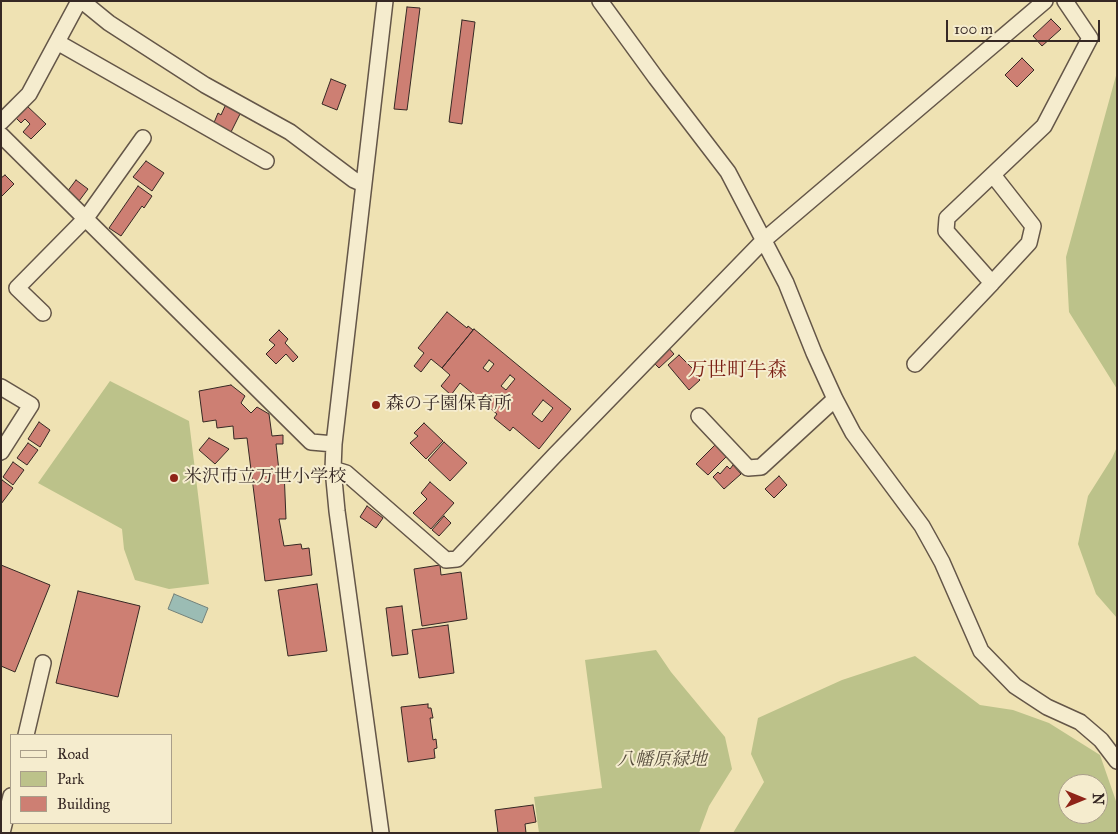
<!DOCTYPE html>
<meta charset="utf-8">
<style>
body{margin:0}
#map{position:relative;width:1118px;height:834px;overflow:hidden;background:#efe2b3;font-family:"IM FELL Great Primer",serif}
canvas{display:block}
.frame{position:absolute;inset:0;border:2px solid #362824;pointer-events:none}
.legend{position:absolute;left:10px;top:734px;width:162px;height:90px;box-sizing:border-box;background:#f5ecce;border:1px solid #a99e8a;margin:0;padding:6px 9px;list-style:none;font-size:15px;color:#362824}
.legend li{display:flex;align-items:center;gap:10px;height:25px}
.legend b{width:25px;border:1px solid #a99e8a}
.north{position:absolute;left:1058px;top:774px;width:50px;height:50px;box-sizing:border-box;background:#f5ecce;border:1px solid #a99e8a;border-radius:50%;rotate:90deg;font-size:14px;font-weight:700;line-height:20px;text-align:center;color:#362824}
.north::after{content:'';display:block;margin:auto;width:18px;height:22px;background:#8f2418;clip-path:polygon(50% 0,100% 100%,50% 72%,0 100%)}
.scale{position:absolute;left:946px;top:20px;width:154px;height:22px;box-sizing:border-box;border:2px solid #362824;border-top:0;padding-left:6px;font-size:15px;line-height:18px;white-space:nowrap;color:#362824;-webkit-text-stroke:4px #f5ecce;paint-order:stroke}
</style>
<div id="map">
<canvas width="1118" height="834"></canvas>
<div class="frame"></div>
<ul class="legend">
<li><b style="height:6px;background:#f5ecce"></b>Road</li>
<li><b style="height:14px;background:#bcc28a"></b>Park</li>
<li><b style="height:14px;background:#cd7f73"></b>Building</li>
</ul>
<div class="north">N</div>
<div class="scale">100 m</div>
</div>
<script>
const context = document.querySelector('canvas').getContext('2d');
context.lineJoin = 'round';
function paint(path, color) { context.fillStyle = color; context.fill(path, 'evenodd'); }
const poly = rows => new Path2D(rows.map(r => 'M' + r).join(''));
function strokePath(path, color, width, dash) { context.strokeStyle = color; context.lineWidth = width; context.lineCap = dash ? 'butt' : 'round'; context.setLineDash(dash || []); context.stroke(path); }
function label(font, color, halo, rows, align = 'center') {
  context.font = font + ' "IM FELL Great Primer","Noto Serif JP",serif'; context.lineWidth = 4; context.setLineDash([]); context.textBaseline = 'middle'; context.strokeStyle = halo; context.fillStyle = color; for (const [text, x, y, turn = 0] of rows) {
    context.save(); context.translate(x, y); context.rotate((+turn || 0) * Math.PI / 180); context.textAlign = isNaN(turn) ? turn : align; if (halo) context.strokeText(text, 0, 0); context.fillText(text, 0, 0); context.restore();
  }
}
const green = poly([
 [1117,72,1117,389,1069,312,1066,257],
 [110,381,189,421,209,584,169,589,135,580,124,549,122,529,38,483],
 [1117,447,1117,618,1096,594,1078,544,1088,496,1112,458],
 [656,650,671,672,725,737,732,769,709,806,699,833,539,833,534,797,602,788,585,660],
 [915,656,980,705,1013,710,1049,723,1100,755,1117,804,1117,833,733,833,764,782,751,754,758,718,842,680],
 [1068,784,1098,784,1098,814,1068,814]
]);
const water = poly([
 [174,594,208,608,202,623,168,609,174,594]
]);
const building = poly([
 [407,7,420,8,407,110,394,109,407,7],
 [1051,19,1061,29,1042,46,1033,36,1051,19],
 [462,20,475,22,462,124,449,122,462,20],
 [1022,58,1034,70,1017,87,1005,75,1022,58],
 [331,79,346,85,337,110,322,104,331,79],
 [226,104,241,112,230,134,213,125,218,113,221,115,226,104],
 [26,105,46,124,31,139,23,132,30,124,25,119,21,123,15,117,26,105],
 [146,161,164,173,152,191,133,177,146,161],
 [5,175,14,184,1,197,1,178,5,175],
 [76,180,88,189,79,201,67,192,76,180],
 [138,186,152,196,144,208,142,206,121,236,109,228,138,186],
 [447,312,467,328,468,326,473,330,442,368,431,359,421,372,414,366,424,353,418,348,447,312],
 [474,329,571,409,539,449,513,427,510,431,494,418,497,414,460,383,451,395,441,386,450,375,442,368,474,329],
 [489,360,494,364,488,372,483,368,489,360],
 [510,375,515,379,506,390,501,386,510,375],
 [543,400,553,408,542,422,532,414,543,400],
 [279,330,288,339,285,343,298,357,293,362,286,354,276,364,266,354,275,345,269,340,279,330],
 [666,345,674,354,659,368,651,360,666,345],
 [679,355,693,369,691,371,700,380,689,390,668,365,679,355],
 [231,385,245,396,241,403,251,413,257,407,269,414,272,436,283,435,283,444,276,444,279,471,284,470,286,519,279,519,284,546,301,544,302,549,309,548,312,575,265,581,247,438,234,439,233,426,217,428,216,420,203,422,199,391,231,385],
 [39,422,50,430,40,447,28,439,39,422],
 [424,423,443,441,426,459,410,443,418,436,414,433,424,423],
 [209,438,229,449,215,464,199,450,209,438],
 [444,442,467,463,450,481,428,460,444,442],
 [28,443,38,450,27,465,17,458,28,443],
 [715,445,727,456,708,475,696,464,715,445],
 [13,462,24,470,13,485,3,477,13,462],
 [733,465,741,474,724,489,713,477,718,472,720,474,727,466,730,469,733,465],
 [779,476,787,485,774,498,765,489,779,476],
 [2,480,13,488,1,504,1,482,2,480],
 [430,482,454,503,431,529,413,513,427,499,421,493,430,482],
 [367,506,383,518,376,528,360,517,367,506],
 [444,516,451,523,439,536,432,530,444,516],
 [1,565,50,585,15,672,1,666,1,565],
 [440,565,441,575,461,572,467,619,422,626,414,569,440,565],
 [317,584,327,651,288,656,278,590,317,584],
 [78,591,140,606,118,697,56,683,78,591],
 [402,606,408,654,392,656,386,608,402,606],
 [448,625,454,673,419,678,412,630,448,625],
 [428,704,428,708,431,708,433,718,430,718,433,740,436,739,437,748,434,749,435,758,408,762,401,707,428,704],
 [533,805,536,822,525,824,526,833,498,833,495,810,533,805]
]);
const minor = poly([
 [82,1,109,23,205,85,290,132,354,180,363,184],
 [600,1,656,78,728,172,786,283,814,353,835,399,853,433,922,526,942,562,981,651,1015,686,1047,707,1080,722,1101,740,1117,761],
 [57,42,266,161],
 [1,122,29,94,79,1],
 [1,135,311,442,334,444],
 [992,283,1029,243,1033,226,993,175],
 [43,313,17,288,86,218,143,138],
 [915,364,992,283,946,231,947,218,1044,126,1090,38,1065,1],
 [1,387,31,405,1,452],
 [699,416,748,468,761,467,835,399],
 [333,469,346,473,446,560,457,559,555,455,764,240,1045,1],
 [26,735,43,663],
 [2,833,11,796],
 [381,833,337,511,333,469,334,444,385,1]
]);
const markers = [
 [376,405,5,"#8f2418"],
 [174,478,5,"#8f2418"]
];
const poiNames = [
 ["森の子園保育所",386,405],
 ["米沢市立万世小学校",184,478]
];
const parkNames = [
 ["八幡原緑地",662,761]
];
const quarterNames = [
 ["万世町牛森",737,371]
];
paint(green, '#bcc28a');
paint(water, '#9bbcb4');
strokePath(water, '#73817a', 1);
paint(building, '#cd7f73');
strokePath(building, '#362824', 1);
strokePath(minor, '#645648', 18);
strokePath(minor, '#f5ecce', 15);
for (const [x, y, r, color] of markers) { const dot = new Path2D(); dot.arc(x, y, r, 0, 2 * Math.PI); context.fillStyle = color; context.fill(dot); strokePath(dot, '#f5ecce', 2); }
label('18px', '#362824', '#f5ecce', poiNames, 'left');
label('italic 18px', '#584e3e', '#f5ecce', parkNames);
label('20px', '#7a1f14', '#f5ecce', quarterNames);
</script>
